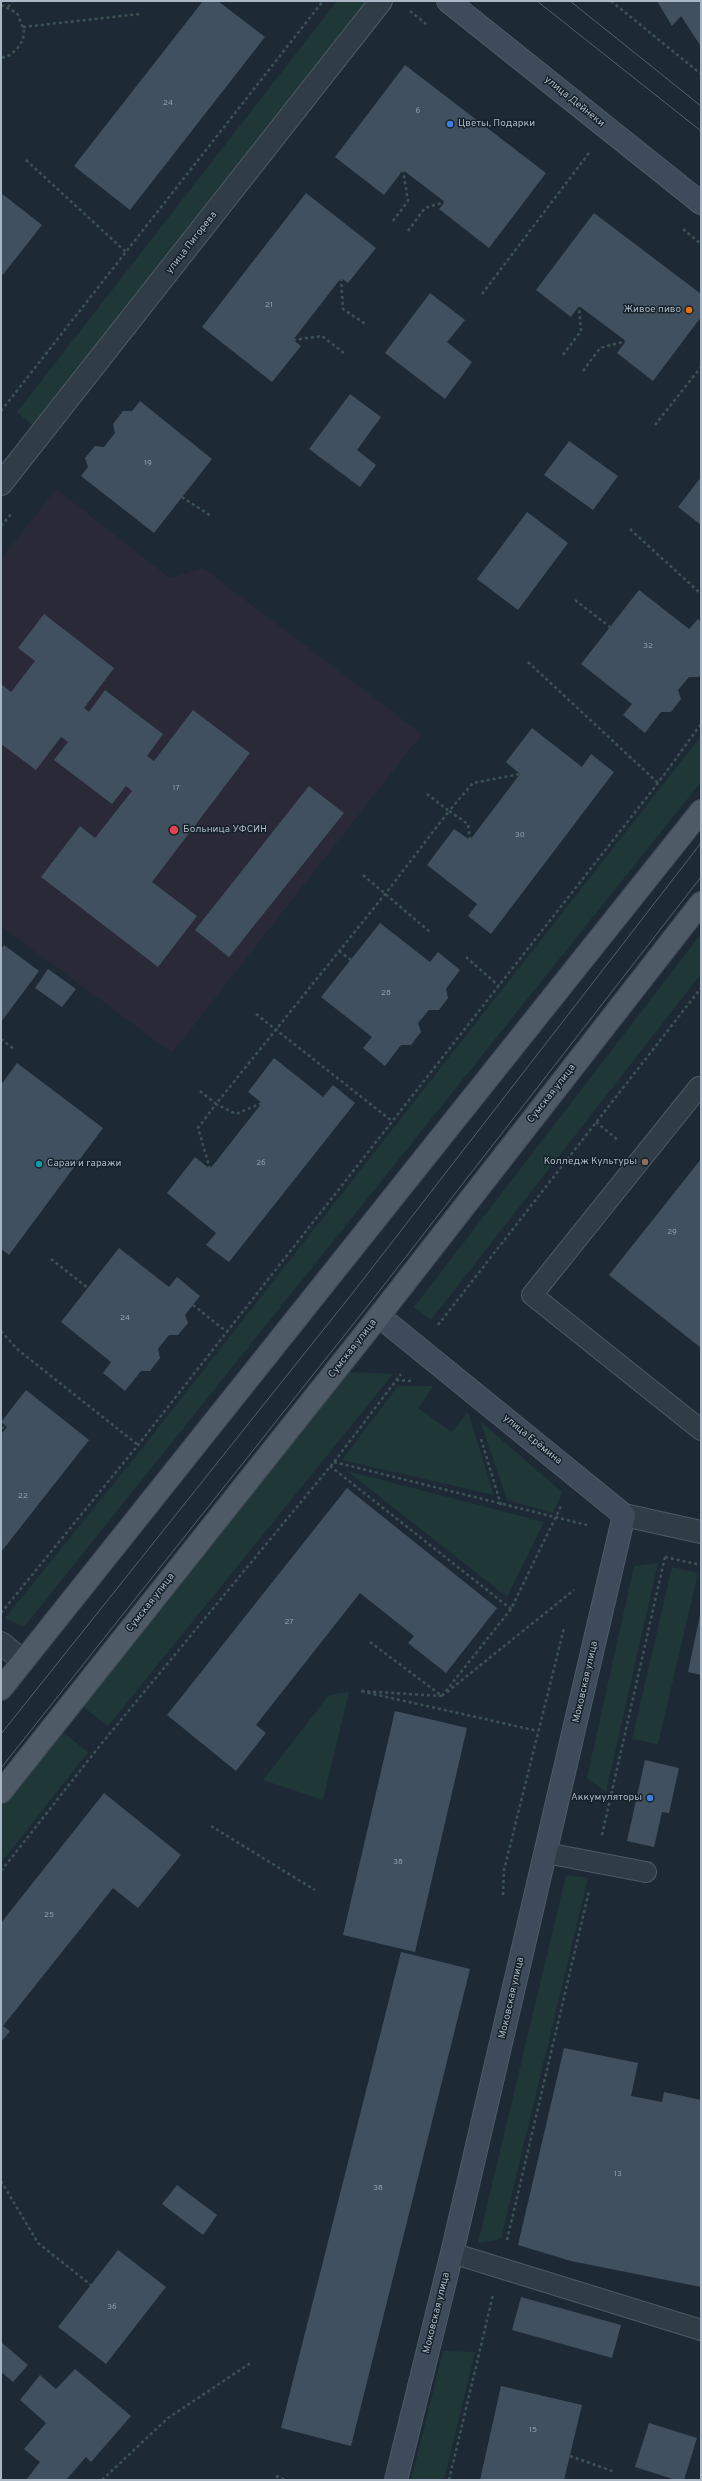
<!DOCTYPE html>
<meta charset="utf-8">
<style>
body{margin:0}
#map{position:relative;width:702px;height:2481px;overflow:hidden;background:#1d2a36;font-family:Overpass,sans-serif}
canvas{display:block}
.frame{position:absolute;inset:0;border:2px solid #aab7c4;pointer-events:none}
</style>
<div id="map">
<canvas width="702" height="2481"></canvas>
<div class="frame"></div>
</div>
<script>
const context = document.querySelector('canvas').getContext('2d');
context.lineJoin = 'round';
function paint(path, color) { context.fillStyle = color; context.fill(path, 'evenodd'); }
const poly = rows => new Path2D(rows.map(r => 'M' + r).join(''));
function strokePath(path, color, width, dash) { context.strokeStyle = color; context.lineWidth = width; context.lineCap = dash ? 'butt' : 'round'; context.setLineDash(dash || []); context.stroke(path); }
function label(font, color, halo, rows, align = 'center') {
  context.font = font + ' Overpass,sans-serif'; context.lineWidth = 3; context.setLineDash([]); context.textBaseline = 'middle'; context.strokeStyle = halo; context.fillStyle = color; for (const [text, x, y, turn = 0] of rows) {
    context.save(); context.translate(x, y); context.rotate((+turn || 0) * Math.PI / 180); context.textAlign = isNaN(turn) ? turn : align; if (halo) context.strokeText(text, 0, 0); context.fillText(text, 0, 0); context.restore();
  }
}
const medical = poly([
 [56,489,170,578,203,568,422,734,172,1053,1,926,1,559]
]);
const green = poly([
 [337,1,374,1,36,428,17,412],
 [701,736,701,782,24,1627,5,1618,133,1460],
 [701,934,701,974,431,1320,414,1307],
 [347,1372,393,1374,108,1726,81,1705],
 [398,1386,433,1386,418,1408,452,1432,468,1412,494,1495,342,1460],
 [480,1421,562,1492,553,1513,507,1500],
 [347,1471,544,1522,507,1597],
 [658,1563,606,1792,587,1778,634,1566],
 [672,1567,698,1573,658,1744,632,1739],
 [349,1692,323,1800,263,1780,329,1695],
 [61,1731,88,1752,1,1863,1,1807],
 [566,1875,588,1878,501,2239,478,2243],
 [443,2351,475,2352,444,2480,411,2480]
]);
const building = poly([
 [203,1,218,1,265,37,130,210,74,166],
 [657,1,701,1,700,45,681,16,672,26],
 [405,65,546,173,489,248,439,209,445,202,403,170,384,195,335,157],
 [1,193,42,225,1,277],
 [306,193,376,248,348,283,341,278,293,340,301,346,272,382,202,327],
 [594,213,701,294,701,317,653,381,617,353,626,341,579,306,571,317,536,290],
 [430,293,465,320,447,342,472,362,445,399,385,353],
 [350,394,381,417,357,450,376,465,360,487,309,449],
 [140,401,212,459,154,533,81,476,88,467,85,458,95,446,104,447,115,433,113,424,123,411,132,411],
 [569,441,618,476,593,510,544,475],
 [701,477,701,525,678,507],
 [527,512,568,543,518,610,477,579],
 [639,590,689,629,698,619,701,622,701,674,699,677,689,677,678,690,681,699,671,712,661,712,645,733,623,715,632,704,581,664],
 [44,614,114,668,84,708,89,712,105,690,163,734,147,756,154,761,193,710,250,753,152,882,197,916,158,967,41,877,80,826,95,838,132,791,126,786,112,804,54,760,68,742,61,737,36,770,1,744,1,684,11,692,35,661,18,648],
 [532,728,582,767,591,754,614,772,491,934,468,916,477,904,427,865,454,829,470,840,520,774,506,762],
 [309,786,344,813,229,957,195,930],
 [380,923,430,962,438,952,460,970,446,989,448,998,439,1010,429,1010,418,1023,421,1032,411,1045,401,1045,385,1066,363,1048,372,1037,321,997],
 [4,945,39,971,1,1022,1,949],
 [48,969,76,989,62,1007,35,988],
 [274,1058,323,1097,333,1085,355,1103,229,1262,206,1245,216,1233,167,1193,195,1157,210,1169,262,1103,248,1092],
 [17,1063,103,1128,9,1255,1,1249,1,1085],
 [701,1159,701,1348,609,1275],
 [119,1248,169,1287,177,1277,200,1296,185,1315,188,1323,178,1335,169,1335,158,1349,160,1358,150,1371,141,1371,125,1391,103,1373,111,1362,61,1322],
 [26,1390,89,1440,1,1552,1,1434,7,1427,1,1422],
 [347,1488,497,1608,446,1673,408,1643,414,1636,360,1593,256,1725,266,1733,236,1771,167,1715],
 [700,1615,701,1615,701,1675,688,1672],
 [395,1711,467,1728,415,1952,343,1935],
 [645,1760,679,1768,669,1813,662,1812,654,1847,627,1841],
 [104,1793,181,1855,138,1908,113,1888,3,2026,10,2031,1,2042,1,1923],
 [401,1952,470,1969,351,2446,281,2428],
 [564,2048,638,2063,631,2096,662,2102,664,2092,701,2100,701,2287,571,2261,518,2245],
 [177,2185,217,2215,203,2235,162,2204],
 [118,2250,166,2287,106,2364,58,2327],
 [521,2297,621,2325,612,2358,512,2330],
 [1,2342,28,2365,13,2382,1,2372],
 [75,2369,131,2416,91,2462,86,2457,66,2480,26,2480,40,2462,24,2449,46,2423,20,2400,40,2375,56,2389],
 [501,2386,582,2405,564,2480,480,2480],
 [649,2423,697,2438,684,2480,676,2480,635,2467]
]);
const path = poly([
 [611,1,701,74],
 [1,5,17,13,24,30,23,40,17,49,10,55,1,58],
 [8,7,13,1],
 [410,11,426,24],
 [23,27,139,14],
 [26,160,126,252],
 [393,221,408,201,403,170],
 [683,229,701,244],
 [408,231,425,208,445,202],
 [341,278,343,309,367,325],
 [482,294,589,153],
 [293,340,322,336,345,354],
 [563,355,581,331,579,306],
 [583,371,600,348,626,341],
 [1,411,323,1],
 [655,425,701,367],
 [182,497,211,516],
 [1,526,12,513],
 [630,529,701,594],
 [575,600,610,627],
 [528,662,658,783],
 [470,840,468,824,449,811,473,783,520,774],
 [363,875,430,932],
 [339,951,351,960],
 [466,957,499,986],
 [256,1014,392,1121],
 [1,1039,14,1049],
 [200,1091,216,1104,386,893,449,811,427,794],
 [596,1122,619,1141],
 [210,1169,198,1128,216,1104,236,1114,262,1103],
 [51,1259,88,1288],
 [193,1305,227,1332],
 [438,1325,701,988],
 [1,1331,17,1349,138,1445],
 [396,1380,411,1381],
 [1,1428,7,1427],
 [481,1439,501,1505],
 [334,1462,587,1525],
 [330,1466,511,1609],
 [665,1557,701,1565],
 [1,1613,138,1445,658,783,701,724],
 [370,1642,442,1696,511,1609,562,1504],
 [447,1692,574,1590],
 [442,1696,360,1691,538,1731],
 [211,1826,315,1890],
 [602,1835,665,1557,663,1557],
 [1,1871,102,1743,334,1462,401,1374],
 [503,1895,504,1870,564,1628],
 [1,2181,38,2243,91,2285],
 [507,2240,589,1891],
 [570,2456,615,2472],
 [276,2476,285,2480],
 [102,2480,168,2418,252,2362],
 [449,2480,493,2295]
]);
const lane = poly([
 [699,1087,532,1295,701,1430],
 [546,1853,646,1872],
 [452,2253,701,2330]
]);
const street = poly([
 [1,484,381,1],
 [624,1515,701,1532],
 [1,1643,23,1661]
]);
const secondary = poly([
 [448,1,701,203],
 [379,1316,624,1515,452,2253,396,2480]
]);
const primary = poly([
 [1,1689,701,811],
 [1,1792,379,1316,701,903]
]);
const tram = poly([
 [537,1,701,131],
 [570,1,701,106],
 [1,1734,355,1290,701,843],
 [1,1768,370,1303,701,877]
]);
const markers = [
 [450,124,4,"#3f7fe0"],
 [689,310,4,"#e8710a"],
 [174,830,5,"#e0444e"],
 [645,1162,4,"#8d6e63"],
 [39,1164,4,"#0f9aa8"],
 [650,1798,4,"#3f7fe0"]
];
const numberNames = [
 ["24",168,103],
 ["6",418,111],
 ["21",269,305],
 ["19",148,463],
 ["32",648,646],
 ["17",176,788],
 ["30",520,835],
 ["28",386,993],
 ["26",261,1163],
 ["29",672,1232],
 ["24",125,1318],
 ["22",23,1496],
 ["27",289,1622],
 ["38",398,1862],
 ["25",49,1915],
 ["13",618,2174],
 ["38",378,2188],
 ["36",112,2307],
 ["15",533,2430]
];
const streetNames = [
 ["улица Дейнеки",574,102,39],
 ["улица Пигорева",192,243,-52],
 ["Сумская улица",552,1094,-52],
 ["Сумская улица",353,1349,-52],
 ["улица Ерёмина",532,1440,39],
 ["Сумская улица",151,1603,-52],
 ["Моковская улица",586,1682,-77],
 ["Моковская улица",512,1998,-77],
 ["Моковская улица",437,2313,-76]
];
const poiNames = [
 ["Цветы, Подарки",458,124],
 ["Живое пиво",681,310,"right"],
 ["Больница УФСИН",183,830],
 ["Колледж Культуры",637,1162,"right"],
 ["Сараи и гаражи",47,1164],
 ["Аккумуляторы",642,1798,"right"]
];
paint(medical, '#292937');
paint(green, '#1f3737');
paint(building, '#40505e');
strokePath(lane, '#4e5a65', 22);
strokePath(street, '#4e5a65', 24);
strokePath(secondary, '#4e5a65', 24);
strokePath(primary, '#3a4550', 24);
strokePath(path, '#3c5354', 2.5, [3, 3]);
strokePath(lane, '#303c46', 20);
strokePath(street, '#303c46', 22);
strokePath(secondary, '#3e4b5a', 22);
strokePath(primary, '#4e5b67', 22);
strokePath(tram, '#52606e', 1);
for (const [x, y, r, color] of markers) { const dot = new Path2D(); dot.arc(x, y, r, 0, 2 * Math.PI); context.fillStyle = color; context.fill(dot); strokePath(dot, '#16212a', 1.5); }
label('8px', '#909daa', null, numberNames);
label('10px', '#aab7c4', '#16212a', streetNames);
label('10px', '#aab7c4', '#16212a', poiNames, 'left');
</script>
